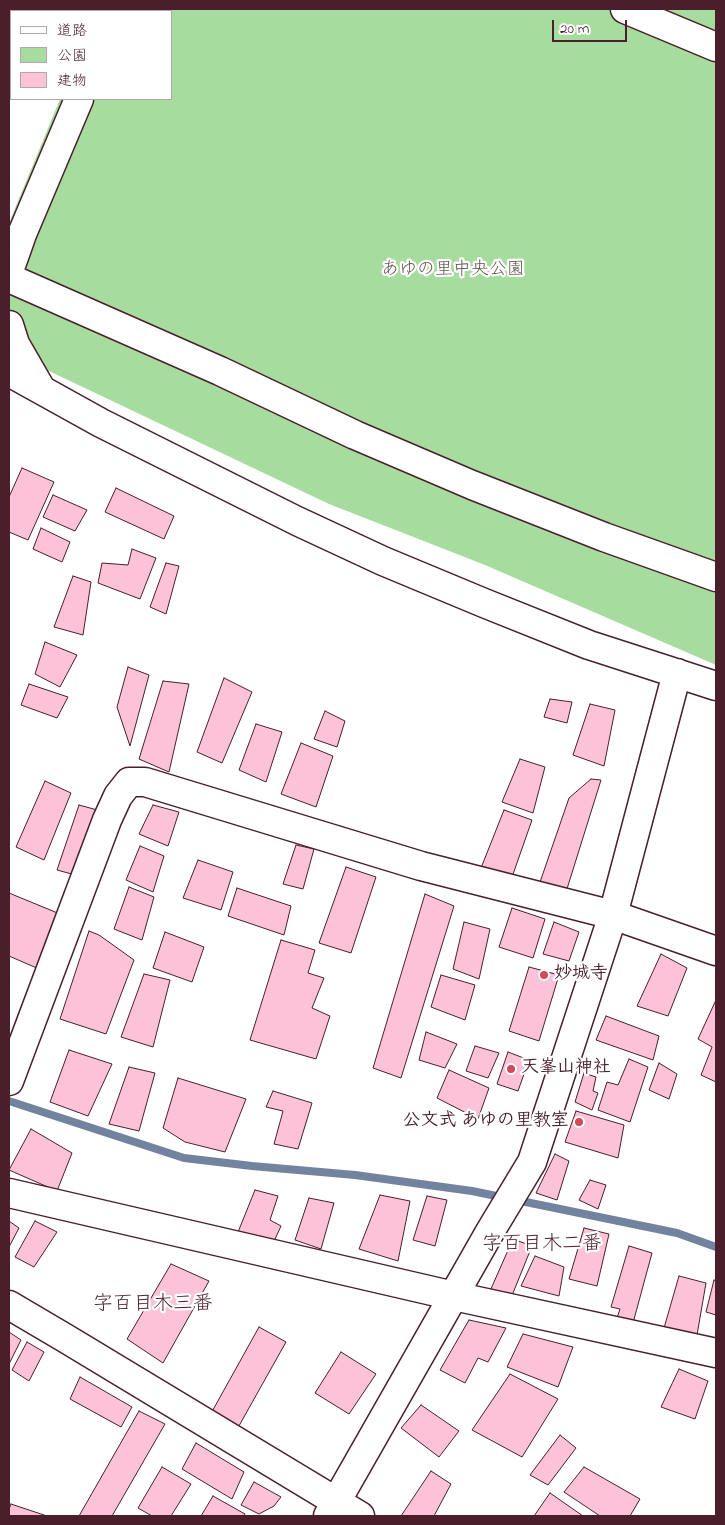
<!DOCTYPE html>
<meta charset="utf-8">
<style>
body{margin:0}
#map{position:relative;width:725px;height:1525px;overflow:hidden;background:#fff;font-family:"Indie Flower","Klee One",sans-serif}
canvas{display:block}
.frame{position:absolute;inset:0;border:10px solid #4a1f2b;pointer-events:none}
.legend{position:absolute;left:10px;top:10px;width:162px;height:90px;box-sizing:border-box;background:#fff;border:1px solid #b7a5aa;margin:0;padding:6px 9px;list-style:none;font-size:15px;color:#4a1f2b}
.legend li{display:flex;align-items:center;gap:10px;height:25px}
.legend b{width:25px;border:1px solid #b7a5aa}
.scale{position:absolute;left:552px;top:20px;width:75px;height:22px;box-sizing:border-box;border:2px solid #4a1f2b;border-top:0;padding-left:6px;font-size:15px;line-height:18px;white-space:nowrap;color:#4a1f2b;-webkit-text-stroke:4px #fff;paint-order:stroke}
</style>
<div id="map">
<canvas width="725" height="1525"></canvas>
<div class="frame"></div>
<ul class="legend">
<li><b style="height:6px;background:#fff"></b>道路</li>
<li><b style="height:14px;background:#a7dc9f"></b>公園</li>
<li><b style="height:14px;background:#fbc2d8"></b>建物</li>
</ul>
<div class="scale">20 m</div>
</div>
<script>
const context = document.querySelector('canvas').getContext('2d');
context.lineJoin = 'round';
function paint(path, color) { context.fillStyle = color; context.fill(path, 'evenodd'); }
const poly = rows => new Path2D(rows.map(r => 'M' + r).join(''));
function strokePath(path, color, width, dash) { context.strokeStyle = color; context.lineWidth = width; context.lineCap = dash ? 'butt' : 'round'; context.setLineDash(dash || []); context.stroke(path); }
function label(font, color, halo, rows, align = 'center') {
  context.font = font + ' "Indie Flower","Klee One",sans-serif'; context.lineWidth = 4.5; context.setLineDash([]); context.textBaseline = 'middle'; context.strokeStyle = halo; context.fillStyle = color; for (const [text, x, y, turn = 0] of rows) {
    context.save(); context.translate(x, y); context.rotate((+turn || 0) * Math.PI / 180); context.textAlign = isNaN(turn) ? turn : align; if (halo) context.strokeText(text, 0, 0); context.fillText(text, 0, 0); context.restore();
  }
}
const green = poly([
 [97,9,716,9,716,665,485,565,329,504,9,352,9,223,60,99,171,99,171,11,96,11]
]);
const stream = poly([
 [9,1101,184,1158,252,1166,355,1175,472,1191,677,1233,716,1247]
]);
const building = poly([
 [22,468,54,482,28,540,9,532,9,497,22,468],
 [116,488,174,516,164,539,105,512,116,488],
 [53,495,87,510,75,531,43,517,53,495],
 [41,528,70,542,62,562,33,549,41,528],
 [132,549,156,558,140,599,98,583,102,563,128,565,132,549],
 [166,563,179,566,166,614,150,607,166,563],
 [73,576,91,582,83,635,54,627,73,576],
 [45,642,77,655,60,687,35,674,45,642],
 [128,667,149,675,130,746,117,707,128,667],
 [224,678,252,692,222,763,197,752,224,678],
 [163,681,189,684,169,772,139,759,163,681],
 [29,684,68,697,57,718,21,705,29,684],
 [550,699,572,702,567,723,544,717,550,699],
 [590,704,615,710,604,766,573,755,590,704],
 [325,711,345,721,337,747,314,739,325,711],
 [256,724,282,732,266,782,239,770,256,724],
 [301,743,333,756,316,807,281,794,301,743],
 [520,759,545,767,533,813,502,802,520,759],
 [591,779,601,780,566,892,539,885,569,798,591,779],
 [45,781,71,793,44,860,16,847,45,781],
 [79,805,101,811,79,876,57,870,79,805],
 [153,805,179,812,168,846,139,834,153,805],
 [504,810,532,820,511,880,481,868,504,810],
 [296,845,314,849,303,889,283,884,296,845],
 [140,846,164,856,153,892,126,880,140,846],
 [198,860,233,872,221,910,183,898,198,860],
 [346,867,376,877,351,953,319,943,346,867],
 [129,887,154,897,142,940,114,929,129,887],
 [237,888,291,906,284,935,228,916,237,888],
 [9,893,60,914,39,969,9,956,9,893],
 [425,894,454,906,401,1078,373,1068,425,894],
 [512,908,545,919,533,958,499,947,512,908],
 [464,922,490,929,479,979,453,969,464,922],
 [554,922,579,932,569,961,543,954,554,922],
 [89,931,99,935,134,960,106,1034,60,1019,89,931],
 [165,932,204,947,192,982,153,968,165,932],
 [281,940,315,950,308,973,324,978,312,1008,330,1016,316,1059,250,1040,281,940],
 [661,954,687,968,668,1016,637,1006,661,954],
 [529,967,559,975,539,1041,509,1031,529,967],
 [144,974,170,980,153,1047,121,1037,144,974],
 [441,975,475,985,465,1020,431,1007,441,975],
 [716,1000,716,1082,701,1075,712,1047,698,1039,716,1000],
 [606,1016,659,1036,653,1060,596,1040,606,1016],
 [426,1032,457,1044,445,1068,419,1060,426,1032],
 [475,1046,499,1053,488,1078,466,1071,475,1046],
 [69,1050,112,1064,88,1116,50,1102,69,1050],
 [508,1052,529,1060,518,1091,497,1084,508,1052],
 [629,1059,648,1067,630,1122,598,1110,607,1082,618,1085,629,1059],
 [659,1063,677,1074,669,1099,649,1090,659,1063],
 [129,1067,155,1073,139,1131,109,1124,129,1067],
 [449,1070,489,1088,478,1119,437,1098,449,1070],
 [584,1073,596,1077,593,1091,598,1093,592,1110,575,1102,584,1073],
 [178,1078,246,1099,225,1152,185,1142,163,1128,178,1078],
 [273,1091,312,1103,298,1149,274,1144,283,1111,266,1107,273,1091],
 [576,1111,624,1125,618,1158,565,1142,576,1111],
 [31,1129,72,1153,57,1191,9,1170,31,1129],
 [555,1154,569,1161,557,1200,536,1193,555,1154],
 [590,1180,606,1185,598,1209,579,1200,590,1180],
 [255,1190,278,1196,270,1220,281,1226,271,1248,236,1237,255,1190],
 [380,1195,410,1201,398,1261,359,1249,380,1195],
 [427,1196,447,1200,435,1246,413,1240,427,1196],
 [309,1198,334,1203,321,1249,295,1240,309,1198],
 [9,1221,19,1228,9,1247,9,1221],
 [35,1221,57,1232,34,1267,15,1257,35,1221],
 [584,1228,609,1234,597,1286,569,1279,584,1228],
 [513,1239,532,1246,511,1298,490,1291,513,1239],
 [629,1246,652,1253,633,1323,617,1318,620,1309,611,1307,629,1246],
 [535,1256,564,1267,559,1296,521,1286,535,1256],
 [171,1264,209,1281,163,1363,127,1339,171,1264],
 [679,1276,706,1283,697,1335,664,1328,679,1276],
 [714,1280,716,1281,716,1344,716,1315,706,1312,714,1280],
 [469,1320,506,1328,488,1362,478,1358,465,1383,440,1370,469,1320],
 [259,1327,286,1342,235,1433,209,1417,259,1327],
 [9,1332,21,1340,9,1364,9,1332],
 [523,1334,573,1347,558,1387,507,1367,523,1334],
 [27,1342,44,1352,29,1381,12,1370,27,1342],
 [341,1352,376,1374,349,1414,315,1393,341,1352],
 [679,1369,708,1381,695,1419,661,1407,679,1369],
 [510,1374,558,1399,522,1457,472,1430,510,1374],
 [80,1377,132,1407,121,1427,70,1399,80,1377],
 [421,1405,459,1431,439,1457,401,1428,421,1405],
 [139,1411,165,1424,112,1516,79,1516,139,1411],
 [560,1435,576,1448,548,1485,530,1475,560,1435],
 [196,1443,244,1472,232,1499,182,1469,196,1443],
 [162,1467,191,1484,171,1516,152,1516,138,1508,162,1467],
 [584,1467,640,1499,630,1516,600,1516,564,1492,584,1467],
 [431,1471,451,1484,434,1516,401,1516,431,1471],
 [254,1482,281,1497,274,1506,259,1514,241,1505,254,1482],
 [550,1493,583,1516,534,1516,550,1493],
 [213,1496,245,1514,244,1516,201,1516,213,1496],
 [11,1504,47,1516,9,1516,9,1509,11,1504]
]);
const minor = poly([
 [625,9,716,47],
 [116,11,117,9],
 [9,271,22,234,79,99],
 [9,278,220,371,355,435,472,485,604,537,716,577],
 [9,325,15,344,41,389],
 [9,372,101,423,297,521,383,561,484,603,589,645,716,686],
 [9,1081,107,820,118,796,129,782,145,782,421,866,613,915,716,951],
 [9,1193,454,1296,716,1353],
 [9,1305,65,1338,360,1516],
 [328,1516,491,1230,532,1162,613,915,677,673]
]);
const markers = [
 [544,975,5,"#d1495b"],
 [511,1069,5,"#d1495b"],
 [579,1122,5,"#d1495b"]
];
const parkNames = [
 ["あゆの里中央公園",453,271]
];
const poiNames = [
 ["妙城寺",554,975],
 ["天峯山神社",521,1069],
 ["公文式 あゆの里教室",569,1122,"right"]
];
const quarterNames = [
 ["字百目木二番",542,1246],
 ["字百目木三番",153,1306]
];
paint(green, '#a7dc9f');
strokePath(stream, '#72839f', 8);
paint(building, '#fbc2d8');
strokePath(building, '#4a1f2b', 1);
strokePath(minor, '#4a1f2b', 31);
strokePath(minor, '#fff', 28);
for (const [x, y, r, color] of markers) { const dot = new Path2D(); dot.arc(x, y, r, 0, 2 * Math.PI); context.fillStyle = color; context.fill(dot); strokePath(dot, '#fff', 2); }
label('18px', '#66584e', '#fff', parkNames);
label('bold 18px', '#4a1f2b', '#fff', poiNames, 'left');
label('20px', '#4a1f2b', '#fff', quarterNames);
</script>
